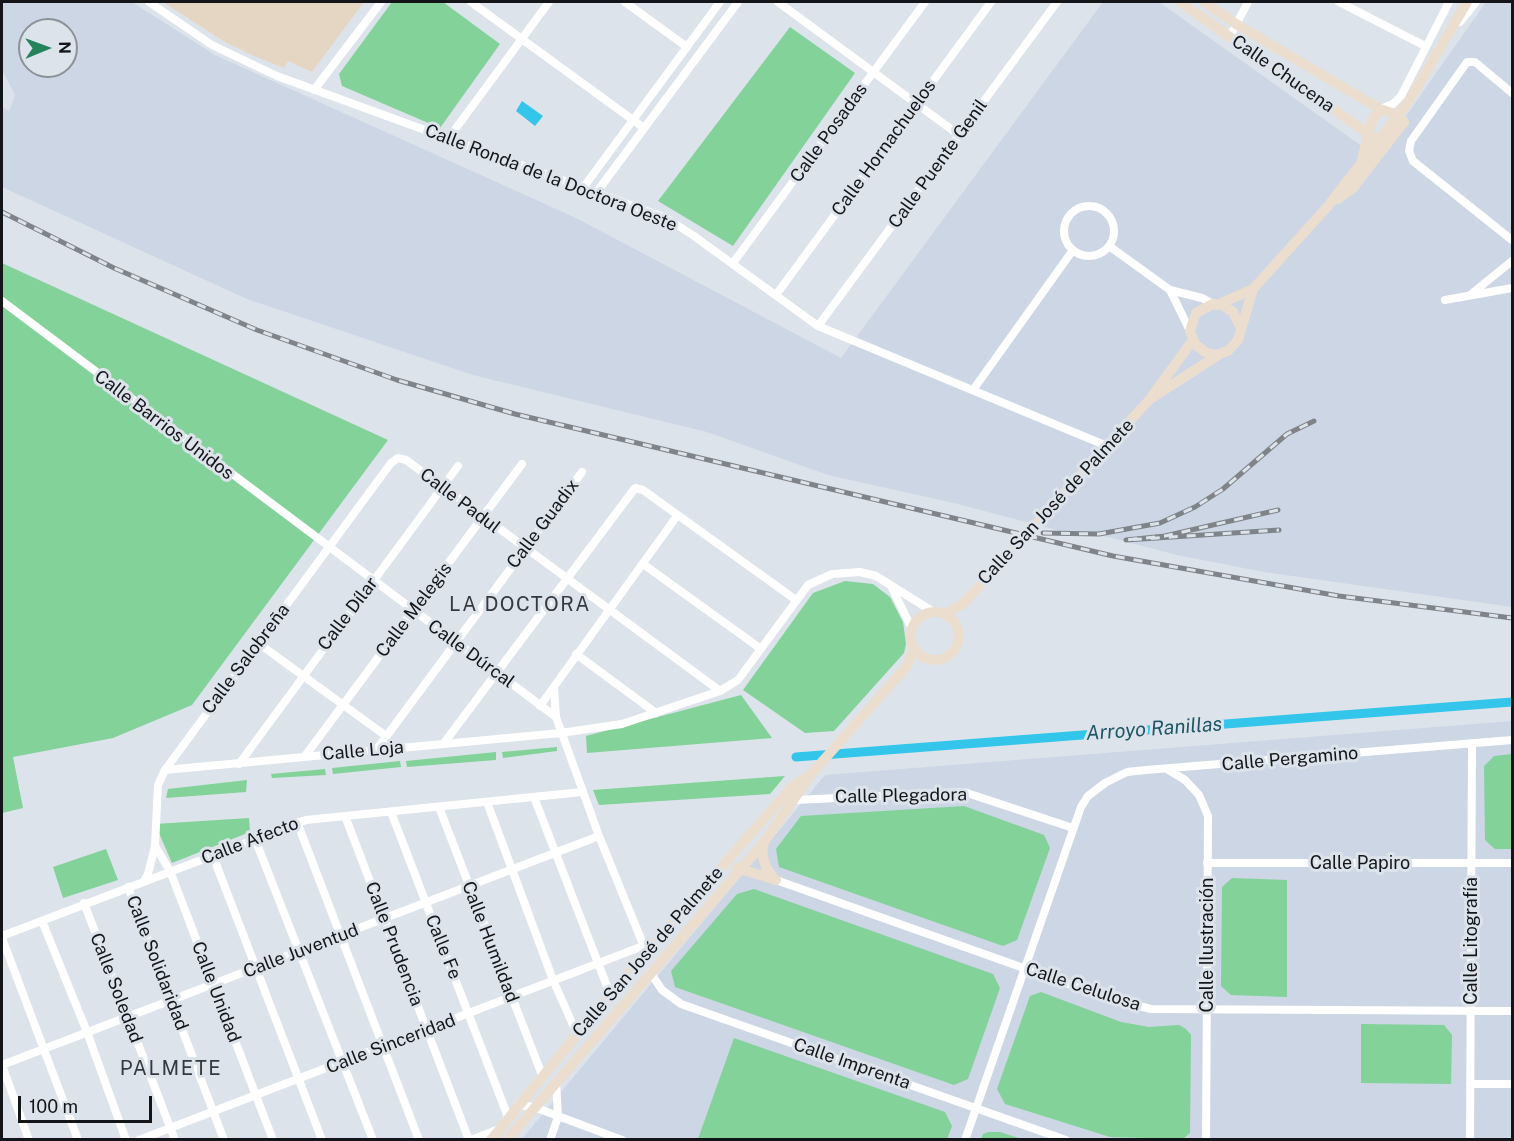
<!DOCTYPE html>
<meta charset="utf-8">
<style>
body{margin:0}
#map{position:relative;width:1514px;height:1141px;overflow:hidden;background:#dde3eb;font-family:"Public Sans",sans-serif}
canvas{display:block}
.frame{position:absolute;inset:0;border:3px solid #141518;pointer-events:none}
.north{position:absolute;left:18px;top:18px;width:60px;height:60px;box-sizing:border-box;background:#dde3eb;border:2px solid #8d9197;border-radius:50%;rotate:89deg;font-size:16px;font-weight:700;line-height:24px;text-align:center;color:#141518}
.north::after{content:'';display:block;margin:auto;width:21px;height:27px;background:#23845c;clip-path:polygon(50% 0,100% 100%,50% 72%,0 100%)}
.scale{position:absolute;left:18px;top:1096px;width:134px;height:27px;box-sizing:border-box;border:3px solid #141518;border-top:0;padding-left:8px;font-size:18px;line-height:21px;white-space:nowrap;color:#141518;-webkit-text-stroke:4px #dde3eb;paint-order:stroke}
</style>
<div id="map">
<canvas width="1514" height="1141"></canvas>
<div class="frame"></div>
<div class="north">N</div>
<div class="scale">100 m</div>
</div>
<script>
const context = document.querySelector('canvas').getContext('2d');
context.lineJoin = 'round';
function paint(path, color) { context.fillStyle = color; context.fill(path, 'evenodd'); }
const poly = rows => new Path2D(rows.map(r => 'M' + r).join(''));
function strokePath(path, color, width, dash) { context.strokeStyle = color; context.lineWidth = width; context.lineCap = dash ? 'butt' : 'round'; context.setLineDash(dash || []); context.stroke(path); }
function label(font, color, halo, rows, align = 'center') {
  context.font = font + ' "Public Sans",sans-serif'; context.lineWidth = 6; context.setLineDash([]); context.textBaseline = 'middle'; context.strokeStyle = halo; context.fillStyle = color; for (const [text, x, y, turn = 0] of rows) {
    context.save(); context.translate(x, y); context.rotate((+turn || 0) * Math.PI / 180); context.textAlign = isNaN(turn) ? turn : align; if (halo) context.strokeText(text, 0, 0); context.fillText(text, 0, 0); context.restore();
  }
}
const built = poly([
 [2,2,132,2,215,55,576,218,841,358,1103,2,1159,2,1377,157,1486,2,1512,2,1512,607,1264,572,1177,555,1108,537,1064,532,954,503,828,475,707,432,473,375,247,299,2,187,2,107,9,111,15,95,2,70],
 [30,30,66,30,66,66,30,66],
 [1512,721,1512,1139,521,1140,825,775]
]);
const education = poly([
 [163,2,364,2,312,72,288,61,284,68,254,56,225,42]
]);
const green = poly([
 [392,2,443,2,500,44,440,128,342,86,339,74],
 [790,27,855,73,733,246,658,201],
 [2,263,388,440,192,705,113,738,13,757,23,808,2,813],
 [845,581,873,584,890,597,903,622,906,644,904,653,834,731,805,733,743,690,813,593],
 [741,695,772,738,587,753,586,736],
 [557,747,557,751,503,758,502,752],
 [496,752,496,760,407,767,406,761],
 [1512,754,1512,849,1495,849,1485,840,1484,766,1494,756],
 [400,761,401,767,333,774,332,768],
 [325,769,326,775,272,778,271,774],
 [785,776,770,794,599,805,593,790],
 [247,780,246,792,166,798,168,789],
 [964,806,1044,835,1050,848,1017,940,1003,946,779,867,776,849,801,816],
 [249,818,250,832,172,863,155,824],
 [106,849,118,880,63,898,53,867],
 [1232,878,1287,880,1287,997,1231,995,1221,986,1222,887],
 [754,889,993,974,1000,988,968,1079,954,1085,675,987,671,971,737,894],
 [1041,992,1121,1022,1149,1027,1179,1025,1186,1029,1191,1035,1190,1133,1183,1139,1110,1137,1005,1104,997,1089,1030,996],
 [1361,1024,1444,1025,1452,1035,1451,1084,1361,1083],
 [734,1038,945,1112,952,1126,947,1139,698,1139],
 [988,1132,1000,1132,1022,1139,981,1139,983,1134]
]);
const water = poly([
 [522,101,543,116,535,126,516,111]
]);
const canal = poly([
 [796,757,1512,702]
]);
const street = poly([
 [149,2,212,45,277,76,666,218,694,236,818,326,1107,446],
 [471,2,644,128],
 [625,2,687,47],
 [778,2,959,135],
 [1339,2,1425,46],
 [1460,22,1476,2],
 [1230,36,1248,2],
 [314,90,381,2],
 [1512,93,1475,62,1467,62,1411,141,1409,151,1413,161,1512,240],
 [1380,109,1393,104,1401,96,1449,2],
 [448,139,549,2],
 [583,188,720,2],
 [596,193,738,2],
 '1064 231a25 25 0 1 1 50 0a25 25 0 1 1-50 0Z',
 [1109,246,1170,290,1202,298,1213,304],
 [733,263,925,2],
 [1170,290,1190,331],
 [776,295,991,2],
 [1470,295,1512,261],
 [1445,300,1512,288],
 [2,301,556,717],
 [818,326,1057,2],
 [973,390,1073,250],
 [643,564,761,649],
 [892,588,912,629],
 [258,643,386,736],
 [576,654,656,713],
 [554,688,556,717,599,836,645,949],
 [540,706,677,516],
 [444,743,635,488,643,490,796,600],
 [377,749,582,472],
 [305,756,522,464],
 [239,764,458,466],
 [1167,769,1185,780,1199,795,1208,816,1206,1140],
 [165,770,561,733,622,724,720,691,738,680,808,585,832,574,860,572,876,576,932,611],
 [534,797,610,994],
 [795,800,964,792,1073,828],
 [487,802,553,980,577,1034],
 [439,807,542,1075],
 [391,812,508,1117],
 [345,816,469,1140],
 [297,822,419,1140],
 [255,839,373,1140],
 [155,846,170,871,273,1140],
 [213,856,322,1140],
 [1207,863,1512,863],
 [776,880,1108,998,1151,1009,1512,1011],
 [144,881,148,874,155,846,158,785,165,770,391,463,398,458,406,460,443,487,720,691],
 [128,887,224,1140],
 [84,903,175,1140],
 [42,921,87,1032,126,1140],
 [2,936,306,820,582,792],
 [2,938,78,1140],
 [650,972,662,990,681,1004,1066,1140],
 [2,1065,599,836],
 [2,1065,29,1140],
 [1470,1084,1512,1084],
 [518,1105,534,1107,622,1140],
 [139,1140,643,946],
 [471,1140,499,1129],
 [550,1140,558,1117,556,1082],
 [965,1140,1081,807,1088,796,1105,783,1127,772,1146,770,1512,740],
 [1470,1140,1472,743]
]);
const secondary = poly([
 [1180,2,1383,144],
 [1204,2,1236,24,1380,109,1397,115,1404,122,1353,188,1338,199],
 [1362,159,1372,121,1380,109],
 [1217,305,1253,289,1328,206,1409,101,1467,2],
 [1240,326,1233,312,1222,305,1213,304,1196,313,1190,331,1195,344,1205,352,1216,355,1228,351,1238,340,1253,289],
 [1150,399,1220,354],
 '911 636a24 24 0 1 1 48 0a24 24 0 1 1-48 0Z',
 [945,614,963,604,1150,399,1193,340],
 [764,842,762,854,766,867,775,880],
 [737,868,776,880],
 [491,1140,610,994,792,787,808,776],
 [507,1140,764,842,813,772,907,666,914,648]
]);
const rail = poly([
 [2,212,114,268,257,330,397,380,515,414,1113,556,1339,596,1512,618],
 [1278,510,1165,536,1126,540,1279,530],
 [1043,533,1099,534,1160,523,1195,507,1223,489,1287,434,1314,421]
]);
const streetNames = [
 ["Calle Chucena",1283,74,35],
 ["Calle Posadas",829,133,-54],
 ["Calle Hornachuelos",884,148,-54],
 ["Calle Puente Genil",938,164,-54],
 ["Calle Ronda de la Doctora Oeste",551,178,21],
 ["Calle Barrios Unidos",164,425,37],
 ["Calle Padul",460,501,37],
 ["Calle San José de Palmete",1056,502,-47],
 ["Calle Guadix",543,524,-53],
 ["Calle Melegis",414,610,-53],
 ["Calle Dílar",348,614,-53],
 ["Calle Dúrcal",471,654,36],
 ["Calle Salobreña",246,659,-53],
 ["Calle Loja",363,751,-5],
 ["Calle Pergamino",1290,759,-5],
 ["Calle Plegadora",901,796,-1],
 ["Calle Afecto",250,841,-21],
 ["Calle Papiro",1360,863],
 ["Calle Litografía",1471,941,-90],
 ["Calle Humildad",490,942,69],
 ["Calle Prudencia",394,944,69],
 ["Calle Ilustración",1207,945,-90],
 ["Calle Fe",443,947,68],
 ["Calle Juventud",301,951,-21],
 ["Calle San José de Palmete",648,952,-49],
 ["Calle Solidaridad",157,963,69],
 ["Calle Celulosa",1083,987,18],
 ["Calle Soledad",116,988,69],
 ["Calle Unidad",216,992,69],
 ["Calle Sinceridad",391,1044,-21],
 ["Calle Imprenta",852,1064,19]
];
const neighbourhoodNames = [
 ["LA DOCTORA",520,605],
 ["PALMETE",171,1069]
];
const waterNames = [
 ["Arroyo Ranillas",1154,729,-4]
];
paint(built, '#ccd6e5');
paint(education, '#e5d6c3');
paint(green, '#82d29a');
paint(water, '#33c6ea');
strokePath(canal, '#33c6ea', 9);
strokePath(street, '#fff', 8);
strokePath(secondary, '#ecdece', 10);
strokePath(rail, '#808489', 5);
strokePath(rail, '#dde3eb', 3, [9]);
label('18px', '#141518', '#dde3eb', streetNames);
context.letterSpacing = '1.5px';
label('20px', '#34393f', '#dde3eb', neighbourhoodNames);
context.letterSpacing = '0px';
label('italic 20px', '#1d5665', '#dde3eb', waterNames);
</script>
